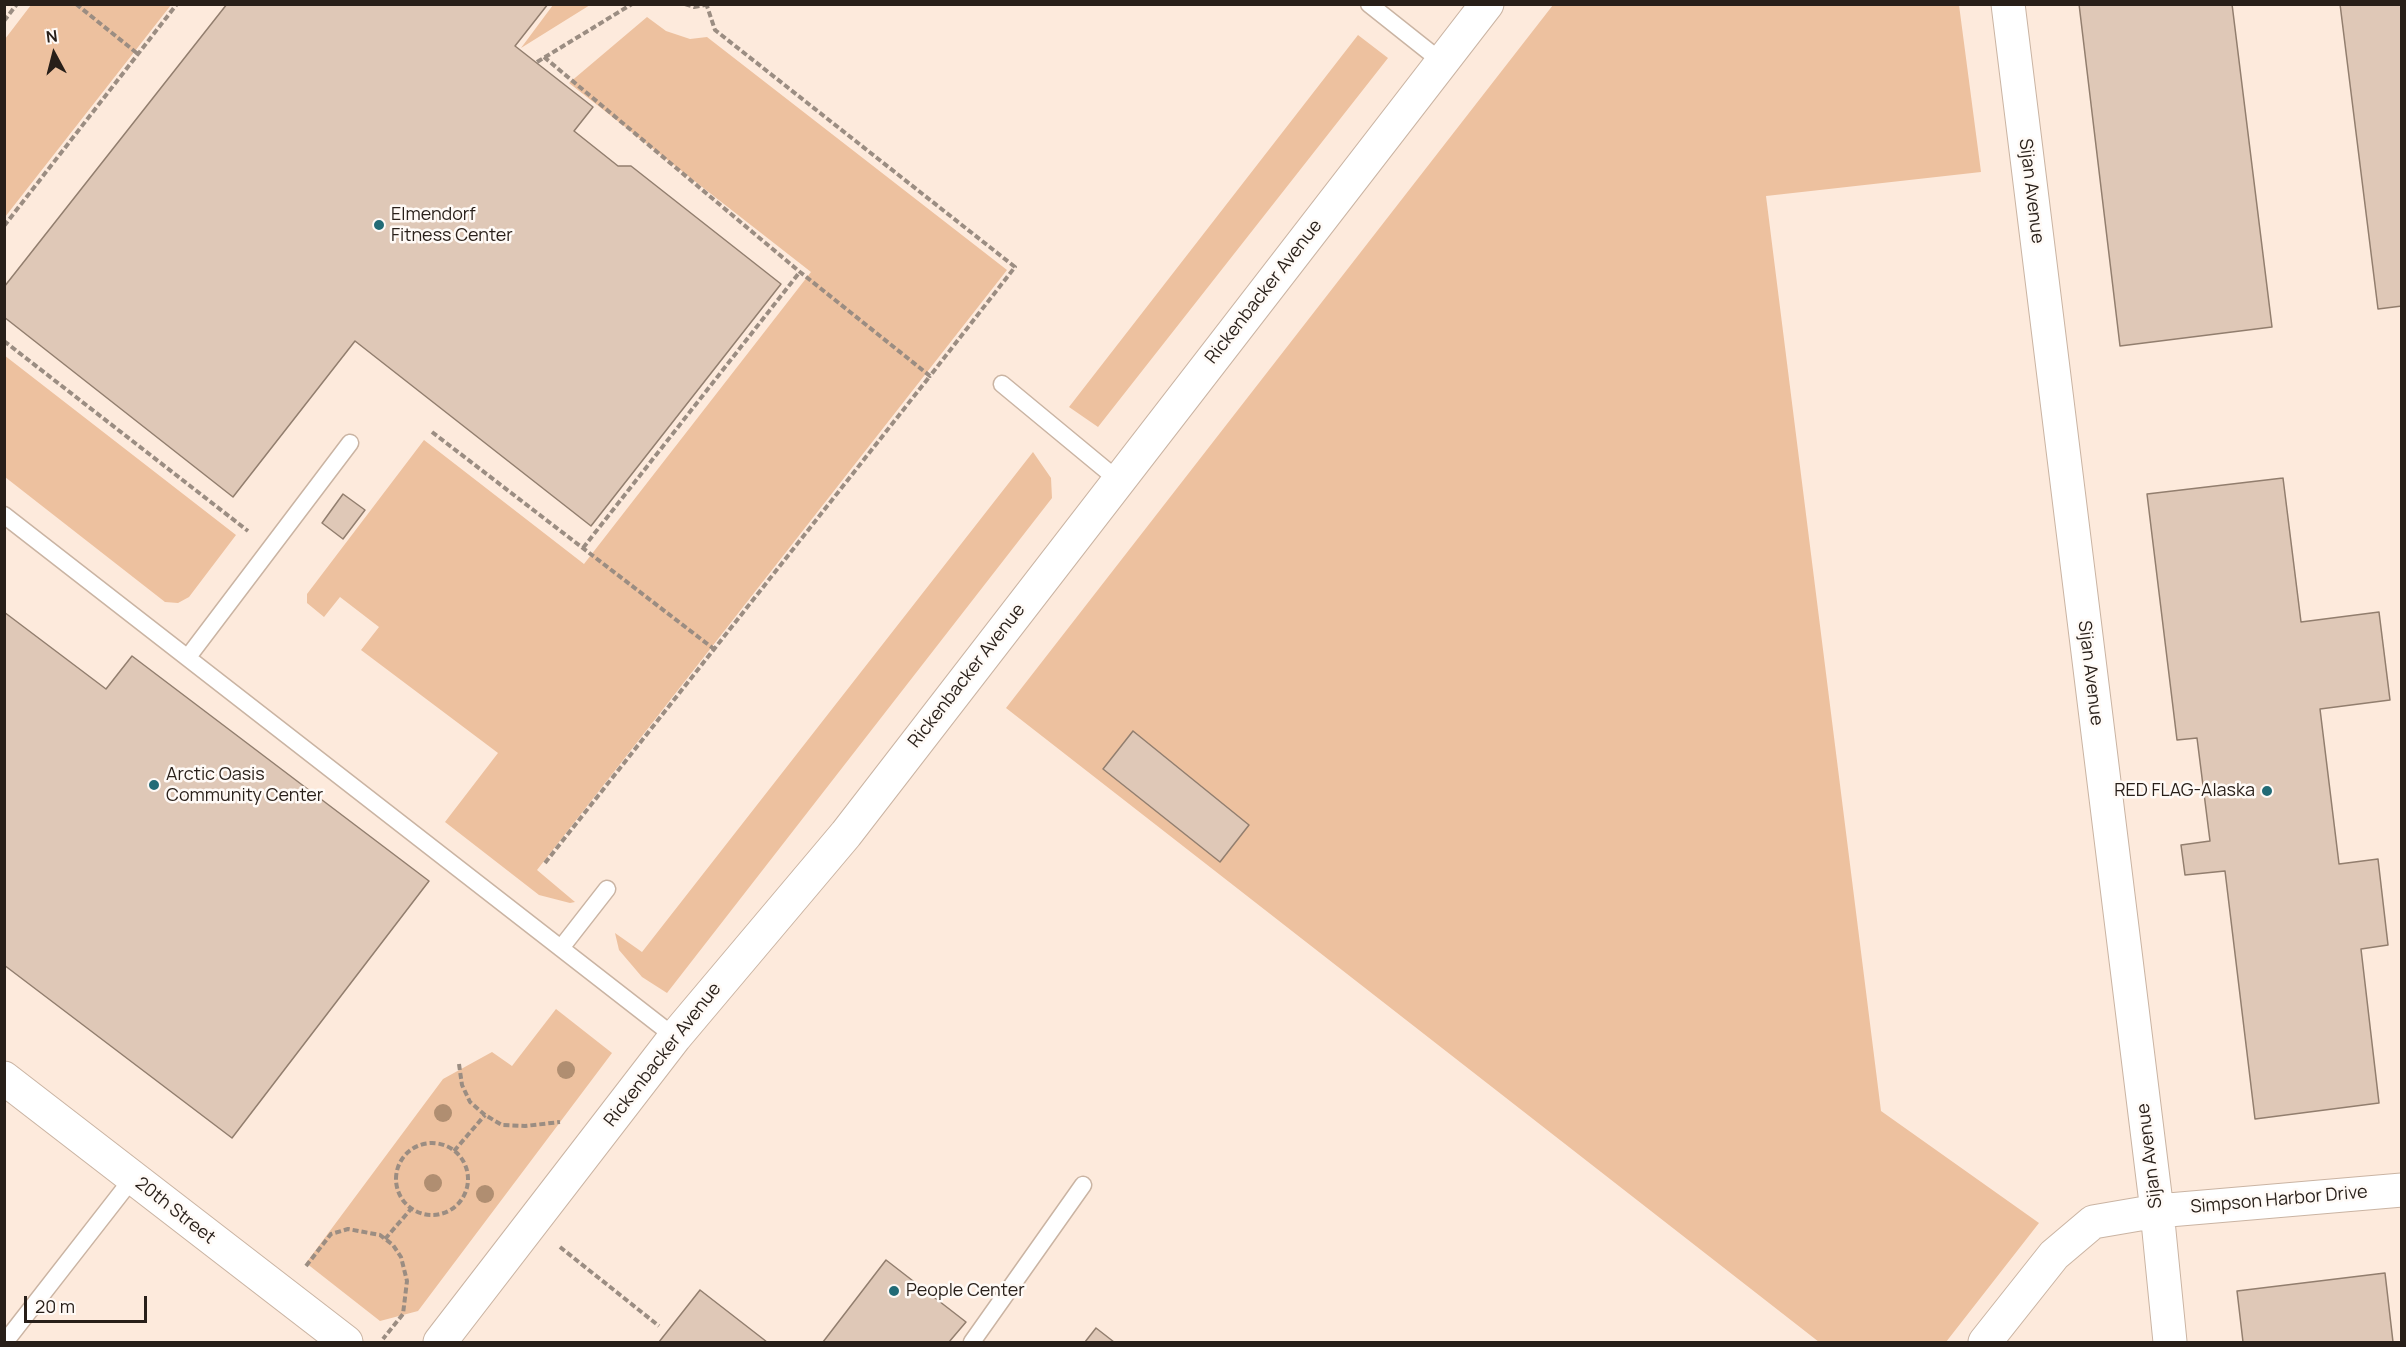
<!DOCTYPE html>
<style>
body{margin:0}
#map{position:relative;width:2406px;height:1347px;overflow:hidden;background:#fdeadc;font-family:Manrope,sans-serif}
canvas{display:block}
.frame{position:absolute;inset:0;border:6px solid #281f19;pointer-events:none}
.north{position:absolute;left:24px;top:24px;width:60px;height:60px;-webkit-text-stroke:4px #fffaf6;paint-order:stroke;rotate:353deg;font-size:16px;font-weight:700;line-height:24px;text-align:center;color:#281f19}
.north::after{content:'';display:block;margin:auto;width:21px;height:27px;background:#281f19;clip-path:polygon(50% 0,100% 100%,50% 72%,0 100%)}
.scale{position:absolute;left:24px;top:1296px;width:123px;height:27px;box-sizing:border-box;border:3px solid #281f19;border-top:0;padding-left:8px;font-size:18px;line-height:21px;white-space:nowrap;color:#281f19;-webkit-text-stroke:4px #fffaf6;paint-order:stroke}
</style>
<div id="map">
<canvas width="2406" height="1347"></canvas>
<div class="frame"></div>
<div class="north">N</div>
<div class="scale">20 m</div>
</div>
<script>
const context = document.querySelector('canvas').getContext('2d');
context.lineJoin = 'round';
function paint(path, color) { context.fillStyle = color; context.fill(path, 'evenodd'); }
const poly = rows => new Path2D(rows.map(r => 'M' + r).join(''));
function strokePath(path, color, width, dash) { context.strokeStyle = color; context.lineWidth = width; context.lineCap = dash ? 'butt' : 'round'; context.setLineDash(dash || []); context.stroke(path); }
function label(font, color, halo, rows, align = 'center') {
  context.font = font + ' Manrope,sans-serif'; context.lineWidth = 5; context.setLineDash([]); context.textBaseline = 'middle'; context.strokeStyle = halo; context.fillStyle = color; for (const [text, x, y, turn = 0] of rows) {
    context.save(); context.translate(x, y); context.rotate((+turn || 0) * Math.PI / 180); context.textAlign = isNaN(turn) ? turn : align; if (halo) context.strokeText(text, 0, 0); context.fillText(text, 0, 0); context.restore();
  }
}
const green = poly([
 [31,5,171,5,5,217,5,39],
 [553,5,590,5,521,48],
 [1553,5,1959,5,1981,172,1766,196,1881,1111,2039,1223,1946,1342,1819,1342,1006,708],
 [1133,731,1249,825,1220,862,1103,769],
 [647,17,666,31,690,39,707,37,1007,270,537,870,575,902,570,903,539,895,445,822,498,753,361,650,379,627,340,597,324,617,307,603,307,594,424,440,584,564,811,272,569,83],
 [1358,35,1388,58,1098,427,1069,407],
 [4,355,236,535,189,597,178,603,165,602,5,477],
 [1033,452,1051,478,1052,498,667,993,642,977,619,950,615,933,642,952],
 [556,1009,612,1053,418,1311,380,1321,306,1263,443,1079,492,1052,512,1066]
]);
const building = poly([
 [227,4,548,4,515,46,593,107,574,131,618,166,631,166,781,284,591,526,355,341,233,497,4,317,4,287,227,4],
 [2079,4,2232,4,2272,327,2120,346,2079,4],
 [2340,4,2402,4,2402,306,2378,309,2340,4],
 [2283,478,2301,622,2379,612,2390,700,2320,709,2339,864,2378,859,2388,945,2361,949,2379,1103,2255,1119,2225,871,2185,875,2181,845,2210,841,2197,738,2177,740,2147,494,2283,478],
 [343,494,365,510,343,539,322,523,343,494],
 [4,612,106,689,132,656,429,881,232,1138,4,965,4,612],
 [1133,731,1249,825,1220,862,1103,769,1133,731],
 [886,1260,966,1322,949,1342,823,1342,886,1260],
 [2385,1273,2393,1342,2243,1342,2237,1291,2385,1273],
 [700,1290,767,1342,659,1342,700,1290],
 [1096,1328,1114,1342,1085,1342,1096,1328]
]);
const path = poly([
 [76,4,138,54],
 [685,4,694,7,710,4],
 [4,21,17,4],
 [544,57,800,272,930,376,1015,267,715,30,707,6],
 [537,62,632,4],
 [4,226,177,4],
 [4,341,248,531],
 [432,432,714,649],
 [583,548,799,273],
 [545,863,930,376],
 [459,1064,462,1085,470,1102,485,1115,502,1125,525,1126,560,1122],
 '396 1179a36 36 0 1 1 72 0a36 36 0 1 1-72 0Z',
 [454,1151,485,1115],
 [385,1239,411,1209],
 [560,1247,659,1326],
 [306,1266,331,1234,348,1229,380,1235,393,1245,401,1257,407,1281,403,1314,383,1339]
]);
const lane = poly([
 [1369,4,1442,62],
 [1002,384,1118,480],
 [4,515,675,1037],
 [188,657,350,443],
 [561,948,607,889],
 [5,1342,132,1179],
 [972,1342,1083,1185]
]);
const street = poly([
 [2008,4,2157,1211,2170,1342],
 [4,1078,346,1342],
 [440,1342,675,1037,846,834,1487,4],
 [1985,1342,2054,1255,2093,1222,2157,1211,2402,1190]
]);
const trees = [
 [566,1070],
 [443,1113],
 [433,1183],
 [485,1194]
];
const markers = [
 [379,225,6,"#226b76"],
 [154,785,6,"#226b76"],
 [2267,791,6,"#226b76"],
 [894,1291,6,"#226b76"]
];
const streetNames = [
 ["Sijan Avenue",2031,191,83],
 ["Rickenbacker Avenue",1264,292,-52],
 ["Sijan Avenue",2090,673,83],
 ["Rickenbacker Avenue",967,676,-52],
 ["Rickenbacker Avenue",663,1055,-52],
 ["Sijan Avenue",2150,1156,-97],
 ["Simpson Harbor Drive",2279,1200,-5],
 ["20th Street",175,1211,38]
];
const poiNames = [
 ["Elmendorf",391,215],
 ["Fitness Center",391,236],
 ["Arctic Oasis",166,775],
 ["Community Center",166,796],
 ["RED FLAG-Alaska",2255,791,"right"],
 ["People Center",906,1291]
];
paint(green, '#edc19f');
paint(building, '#dfc8b7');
strokePath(building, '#927e6e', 1.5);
strokePath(lane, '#cab4a3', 19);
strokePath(street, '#cab4a3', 35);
strokePath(path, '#9b8d82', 4, [6, 3]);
strokePath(lane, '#fff', 16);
strokePath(street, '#fff', 33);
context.fillStyle = '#b08e71';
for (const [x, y] of trees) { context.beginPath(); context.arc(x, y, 9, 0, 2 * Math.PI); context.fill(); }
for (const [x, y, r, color] of markers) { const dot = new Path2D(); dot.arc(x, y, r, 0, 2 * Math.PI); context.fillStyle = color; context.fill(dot); strokePath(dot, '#fffaf6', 2); }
label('18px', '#281f19', '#fffaf6', streetNames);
label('18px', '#281f19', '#fffaf6', poiNames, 'left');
</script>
